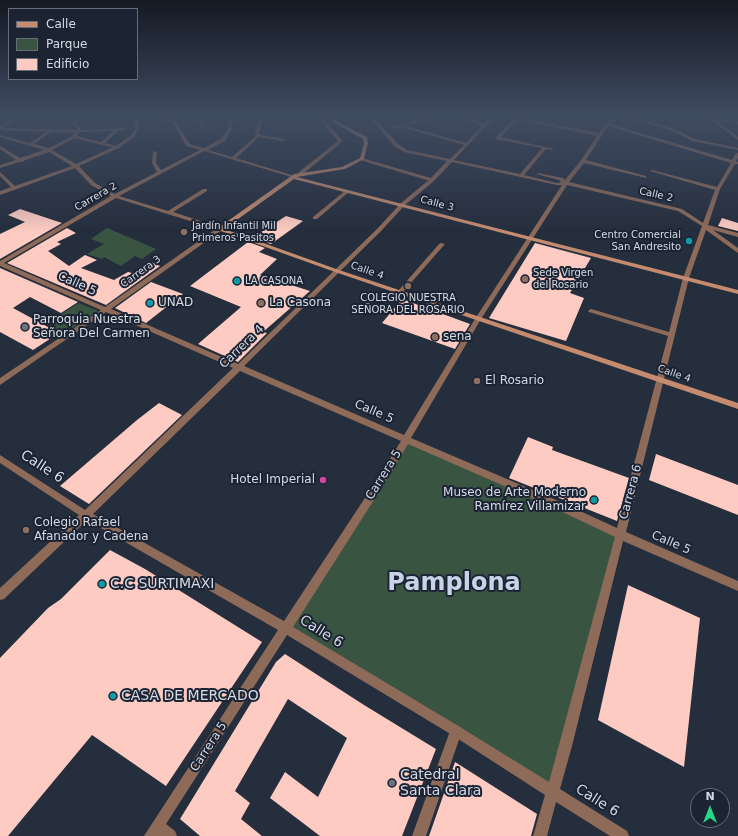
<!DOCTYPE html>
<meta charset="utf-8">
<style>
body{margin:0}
#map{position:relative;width:738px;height:836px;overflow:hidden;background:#252e3d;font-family:"DejaVu Sans",sans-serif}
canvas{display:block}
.legend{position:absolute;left:8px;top:8px;width:130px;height:72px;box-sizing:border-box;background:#1c2433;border:1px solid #666d7a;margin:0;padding:5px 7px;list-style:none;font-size:12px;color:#d5dbe5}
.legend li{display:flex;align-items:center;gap:8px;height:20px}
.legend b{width:20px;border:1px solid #666d7a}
.north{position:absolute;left:690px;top:788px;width:40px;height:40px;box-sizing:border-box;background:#1c2433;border:1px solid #666d7a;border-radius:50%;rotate:0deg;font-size:11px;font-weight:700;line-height:16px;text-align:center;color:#d5dbe5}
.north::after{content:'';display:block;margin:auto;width:14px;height:18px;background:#26d886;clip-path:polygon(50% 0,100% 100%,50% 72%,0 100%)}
</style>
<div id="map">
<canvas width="738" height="836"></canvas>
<ul class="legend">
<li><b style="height:5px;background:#c48b6e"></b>Calle</li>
<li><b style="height:11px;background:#395542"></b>Parque</li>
<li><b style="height:11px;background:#fdcbc1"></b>Edificio</li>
</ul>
<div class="north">N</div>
</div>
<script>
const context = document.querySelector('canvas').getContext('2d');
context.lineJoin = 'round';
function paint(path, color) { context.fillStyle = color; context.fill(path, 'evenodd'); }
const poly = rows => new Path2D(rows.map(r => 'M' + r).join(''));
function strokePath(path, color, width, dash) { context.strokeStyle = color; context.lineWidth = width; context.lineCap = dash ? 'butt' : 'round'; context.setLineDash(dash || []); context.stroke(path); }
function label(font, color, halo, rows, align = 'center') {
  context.font = font + ' "DejaVu Sans",sans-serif'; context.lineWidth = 4; context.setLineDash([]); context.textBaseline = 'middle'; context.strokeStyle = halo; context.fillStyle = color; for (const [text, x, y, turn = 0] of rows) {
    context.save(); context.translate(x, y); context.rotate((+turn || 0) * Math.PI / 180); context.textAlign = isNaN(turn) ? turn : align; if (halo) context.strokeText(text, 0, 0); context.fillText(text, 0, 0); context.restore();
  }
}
const green = poly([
 [107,228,156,249,142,259,135,256,121,266,104,257,102,259,87,254,104,244,91,239],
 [79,303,98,311,64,334,46,323],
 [407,440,619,534,552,791,285,628]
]);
const building = poly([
 [20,209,62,223,0,259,0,234,25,222,8,215],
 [286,216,303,221,271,244,252,238],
 [722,218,738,223,738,231,718,226],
 [67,228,76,233,57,242,61,244,48,251,69,266,85,255,97,260,81,268,114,280,128,272,132,273,149,261,160,266,106,305,7,263],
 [248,242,265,248,259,252,277,259,260,275,310,291,263,332,267,333,238,362,198,344,241,307,190,286],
 [535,243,591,258,570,293,584,298,566,341,489,318],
 [0,268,78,302,61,313,30,297,13,308,59,333,33,350,0,332],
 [151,282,183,294,146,323,115,308],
 [402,299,470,324,455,349,382,323],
 [159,403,182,415,89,504,60,486,137,420],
 [528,437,553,447,552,450,629,478,617,521,509,478],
 [656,454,738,485,738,515,649,480],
 [110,550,145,569,262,642,166,786,92,735,8,836,0,836,0,658,48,608,61,599],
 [628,585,700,618,684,767,598,720],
 [285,654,364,705,436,749,402,836,320,836,270,798,285,772,318,797,347,738,288,699,235,791,250,803,241,819,262,836,200,836,180,819,276,662],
 [455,762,537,814,531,836,429,836]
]);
const pedestrian = poly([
 [362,158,434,179,434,180,430,181,360,160,360,159,362,158],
 [456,725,460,727,462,731,426,836,412,836,450,731,452,727,456,725]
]);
const minor = poly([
 [8,115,12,115,10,123,3,128,78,130,72,122,74,121,82,130,126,128,126,130,118,131,105,143,116,146,131,135,135,129,135,120,140,116,100,116,98,115,148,115,176,121,190,144,204,148,221,139,228,129,228,121,230,115,234,115,232,129,225,141,208,150,232,157,256,136,255,133,260,117,263,118,259,133,260,135,285,139,285,140,283,141,259,137,236,158,295,176,295,178,204,151,119,196,168,211,203,189,207,189,207,191,173,212,222,228,222,230,111,309,238,364,377,229,401,203,430,179,447,161,404,152,394,146,368,115,372,115,398,144,407,150,450,159,464,145,401,127,393,129,391,128,418,120,408,116,407,115,411,115,422,119,444,115,443,116,405,126,466,143,481,126,460,116,459,115,463,115,484,124,497,115,503,115,599,133,606,123,611,118,588,116,586,115,614,116,619,115,610,124,732,160,736,153,738,153,738,158,736,161,738,162,738,164,735,164,720,189,708,225,738,233,738,237,713,230,738,248,738,253,706,230,689,278,626,532,738,581,738,591,623,541,572,746,560,789,627,831,629,836,610,836,556,802,547,836,533,836,545,795,452,735,287,635,166,824,175,831,177,836,144,836,278,630,87,520,4,599,0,600,0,588,79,515,0,463,0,455,85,510,233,368,106,312,0,385,0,378,101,310,0,266,0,261,111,196,91,185,75,168,0,195,0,191,11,187,0,176,0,172,15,186,72,166,49,152,23,161,23,162,19,162,0,168,0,165,16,160,0,149,0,146,20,158,44,150,0,137,0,135,30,143,46,132,0,130,0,126,6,122,8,115],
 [146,116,173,123,186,146,200,150,161,170,156,163,157,152,153,151,152,163,157,172,115,194,95,183,79,166,119,148,134,137,139,129,139,120,146,116],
 [500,116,514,119,496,137,496,139,542,148,520,174,454,160,485,127,500,116],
 [518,120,597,136,581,160,565,180,563,178,538,173,536,174,559,180,561,182,557,183,524,175,546,149,552,150,554,149,501,137,518,120],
 [608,126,731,163,717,187,652,170,650,171,715,190,703,223,682,209,569,182,584,163,646,178,646,176,586,160,608,126],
 [113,131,101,142,77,136,79,133,81,132,113,131],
 [51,132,74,133,72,136,49,148,34,144,51,132],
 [75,138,102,145,113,147,76,164,52,150,75,138],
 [452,162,557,185,562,185,475,319,404,435,244,366,381,231,405,205,434,181,452,162],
 [567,185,678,211,702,226,683,278,669,332,591,309,588,311,589,312,668,336,617,528,556,500,411,438,481,319,567,185],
 [116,198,216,229,105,307,4,263,116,198],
 [240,371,401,441,380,475,284,621,93,514,240,371],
 [408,444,550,506,615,537,549,782,460,727,293,627,386,481,408,444],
 [195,115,199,115,204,128,202,128,195,115],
 [316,115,320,115,343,141,303,174,299,174,299,172,338,141,321,122,316,115],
 [705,115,711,115,738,122,738,124,713,118,738,137,738,140,705,115],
 [633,117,675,129,695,139,738,148,738,150,692,141,673,131,632,119,633,117],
 [346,190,350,191,317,219,313,219,313,217,346,190],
 [440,243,445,244,402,293,398,293,398,291,440,243]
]);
const secondary = poly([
 [329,115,333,115,333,118,336,121,367,137,368,143,364,159,345,169,297,177,738,290,738,294,294,179,224,229,339,270,738,403,738,409,335,272,218,230,218,228,294,174,342,167,360,158,364,143,363,139,334,123,329,118,329,115],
 [664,115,682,116,697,115,682,118,664,115]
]);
const markers = [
 [184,232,4,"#8d6e63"],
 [689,241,4,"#0f9aa8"],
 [525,279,4,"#8d6e63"],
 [237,281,4,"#0f9aa8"],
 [408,286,4,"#8d6e63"],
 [150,303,4,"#0f9aa8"],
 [261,303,4,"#8d6e63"],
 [25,327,4,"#6b7280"],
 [435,337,4,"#8d6e63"],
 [477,381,4,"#8d6e63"],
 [323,480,4,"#d1479c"],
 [594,500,4,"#0f9aa8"],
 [26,530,4,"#8d6e63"],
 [102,584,4,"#0f9aa8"],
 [113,696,4,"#0f9aa8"],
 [392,783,4,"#6b7280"]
];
const farStreetnames = [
 ["Calle 2",656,195,13],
 ["Carrera 2",96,197,-30],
 ["Calle 3",437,204,15],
 ["Calle 4",367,271,19],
 ["Carrera 3",141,272,-36],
 ["Calle 4",674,374,19]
];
const farPoinames = [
 ["Jardín Infantil Mil",192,226],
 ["Primeros Pasitos",192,238],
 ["Centro Comercial",681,235,"right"],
 ["San Andresito",681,247,"right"],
 ["Sede Virgen",533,273],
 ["del Rosario",533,285],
 ["LA CASONA",245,281],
 ["COLEGIO NUESTRA",408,298,"center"],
 ["SEÑORA DEL ROSARIO",408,310,"center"]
];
const streetNames = [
 ["Calle 5",77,284,24],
 ["Carrera 4",242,347,-44],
 ["Calle 5",374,412,23],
 ["Carrera 5",384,475,-58],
 ["Carrera 6",631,492,-75],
 ["Calle 5",671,543,23],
 ["Carrera 5",209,747,-57]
];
const poiNames = [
 ["UNAD",158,303],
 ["La Casona",269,303],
 ["Parroquia Nuestra",33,320],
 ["Señora Del Carmen",33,334],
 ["sena",443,337],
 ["El Rosario",485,381],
 ["Hotel Imperial",315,480,"right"],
 ["Museo de Arte Moderno",586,493,"right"],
 ["Ramírez Villamizar",586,507,"right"],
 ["Colegio Rafael",34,523],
 ["Afanador y Cadena",34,537]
];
const nearStreetnames = [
 ["Calle 6",42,467,33],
 ["Calle 6",321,632,32],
 ["Calle 6",597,801,32]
];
const nearPoinames = [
 ["C.C SURTIMAXI",110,584],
 ["CASA DE MERCADO",121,696],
 ["Catedral",400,775],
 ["Santa Clara",400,791]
];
const nearTownnames = [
 ["Pamplona",454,584]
];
paint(green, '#395542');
paint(building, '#fdcbc1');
paint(pedestrian, '#8e6a58');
paint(minor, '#8e6a58');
paint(secondary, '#c48b6e');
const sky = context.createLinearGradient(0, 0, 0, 232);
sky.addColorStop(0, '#141922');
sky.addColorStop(0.5, '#404c62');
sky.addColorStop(1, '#404c6200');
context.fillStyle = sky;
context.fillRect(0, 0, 738, 232);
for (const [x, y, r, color] of markers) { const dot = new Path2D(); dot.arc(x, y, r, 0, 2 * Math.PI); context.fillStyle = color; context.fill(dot); strokePath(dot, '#1c2433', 1.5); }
label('10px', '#d5dbe5', '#1c2433', farStreetnames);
label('10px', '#d5dbe5', '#1c2433', farPoinames, 'left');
label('12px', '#d5dbe5', '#1c2433', streetNames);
label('12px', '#d5dbe5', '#1c2433', poiNames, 'left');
label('14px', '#d5dbe5', '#1c2433', nearStreetnames);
label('14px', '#d5dbe5', '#1c2433', nearPoinames, 'left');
label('bold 24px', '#c8d3e7', '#1c2433', nearTownnames);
</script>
